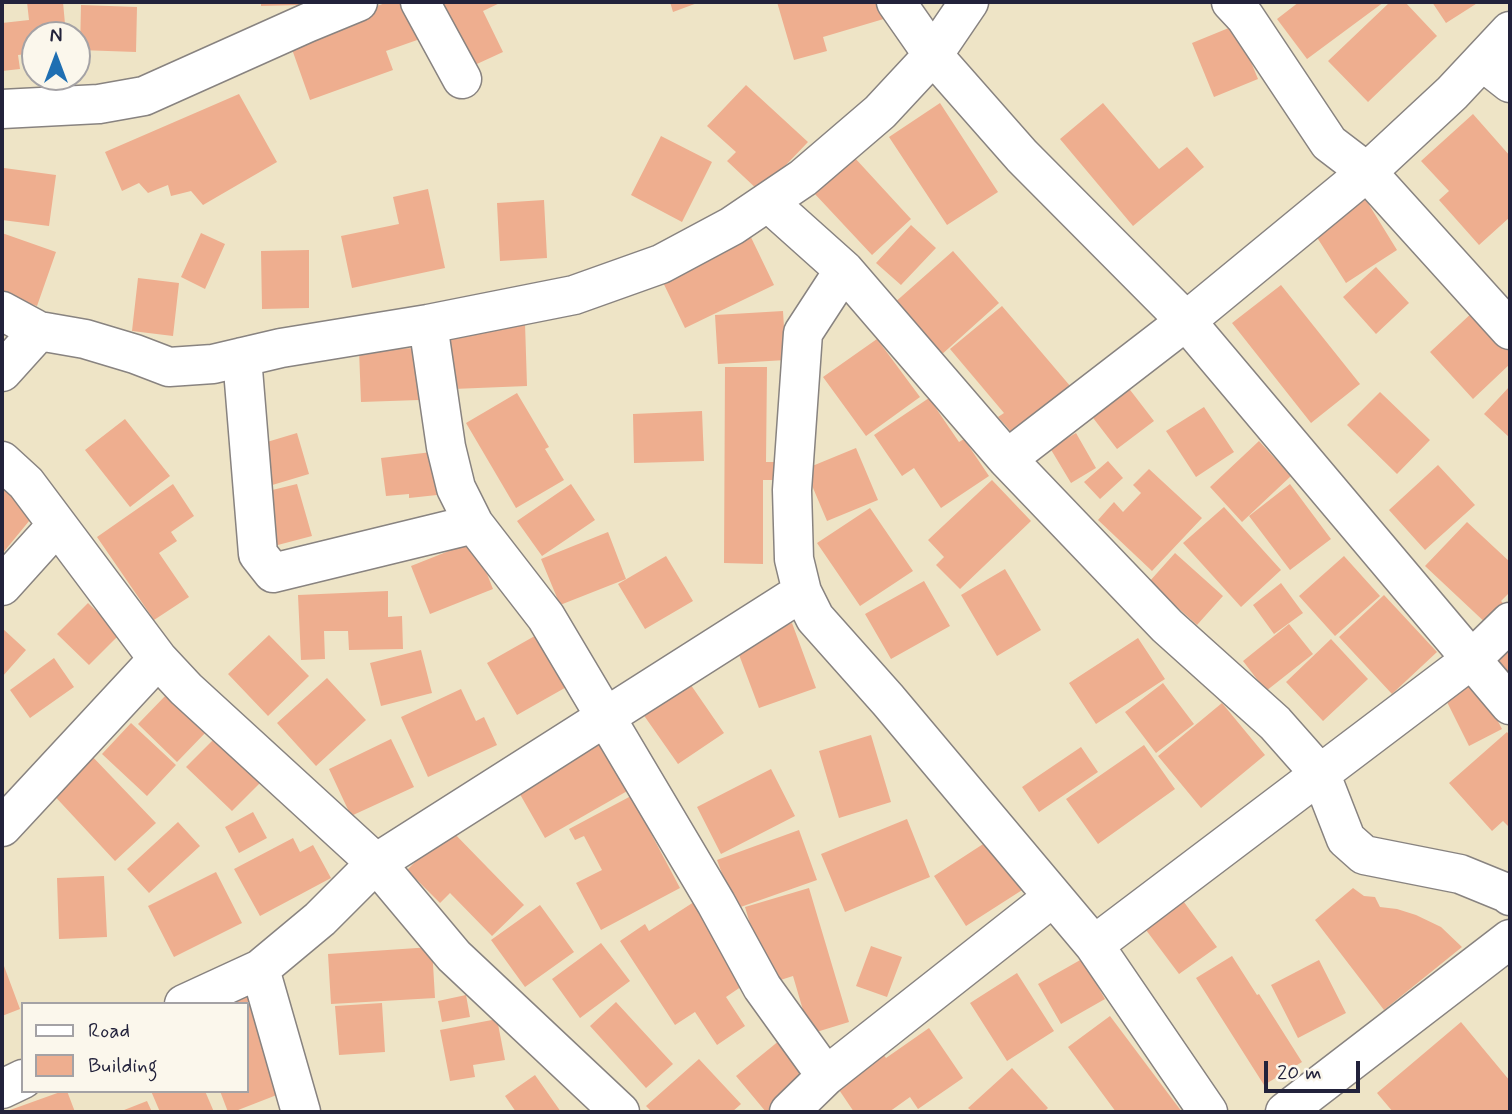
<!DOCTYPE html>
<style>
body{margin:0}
#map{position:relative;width:1512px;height:1114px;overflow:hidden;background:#eee4c6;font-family:Mynerve,sans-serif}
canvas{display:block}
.frame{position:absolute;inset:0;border:4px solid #22223b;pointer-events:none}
.legend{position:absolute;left:21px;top:1002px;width:228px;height:91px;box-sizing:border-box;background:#fbf7ec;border:2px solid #a4a2a5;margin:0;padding:9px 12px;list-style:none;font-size:21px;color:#22223b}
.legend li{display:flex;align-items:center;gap:14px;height:35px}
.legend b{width:35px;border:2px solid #a4a2a5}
.north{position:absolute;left:21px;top:21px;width:70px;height:70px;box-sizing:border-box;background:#fbf7ec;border:2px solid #a4a2a5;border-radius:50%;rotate:0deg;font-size:19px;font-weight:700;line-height:28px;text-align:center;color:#22223b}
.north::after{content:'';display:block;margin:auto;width:24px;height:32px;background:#1f6fb2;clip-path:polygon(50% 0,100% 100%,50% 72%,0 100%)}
.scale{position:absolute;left:1264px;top:1061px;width:96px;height:32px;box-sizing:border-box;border:4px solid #22223b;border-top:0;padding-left:9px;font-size:21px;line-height:24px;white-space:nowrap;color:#22223b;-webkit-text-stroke:5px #fbf7ec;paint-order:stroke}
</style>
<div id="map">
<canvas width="1512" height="1114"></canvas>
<div class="frame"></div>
<ul class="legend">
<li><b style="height:9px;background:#fff"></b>Road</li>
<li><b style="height:19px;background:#eeae8f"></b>Building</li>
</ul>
<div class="north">N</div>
<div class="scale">20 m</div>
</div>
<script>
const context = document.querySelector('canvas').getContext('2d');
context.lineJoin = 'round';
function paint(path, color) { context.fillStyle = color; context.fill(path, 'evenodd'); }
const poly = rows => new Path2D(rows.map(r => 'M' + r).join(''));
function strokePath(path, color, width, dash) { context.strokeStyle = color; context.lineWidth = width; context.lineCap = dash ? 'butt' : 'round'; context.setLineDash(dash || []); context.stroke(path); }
const building = poly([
 [27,2,63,2,66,35,35,35,35,53,18,55,20,69,2,71,2,23,29,20],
 [261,2,300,2,300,5,261,6],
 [388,2,406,2,420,39,386,51,393,70,310,100,288,38],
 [434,2,502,2,483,11,503,52,466,69],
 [670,2,700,2,673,12],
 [777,2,882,2,887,18,823,37,827,51,794,60],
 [1299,2,1384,2,1307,59,1277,19],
 [1390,2,1405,2,1437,36,1368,102,1328,61],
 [1432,2,1479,2,1446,23],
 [81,5,137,7,136,52,80,50],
 [1236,25,1258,79,1214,97,1192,43],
 [746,85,808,142,760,192,727,161,736,152,707,126],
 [239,94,277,162,203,205,191,191,171,196,168,185,148,193,139,183,122,191,105,152],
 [940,103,998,192,947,225,889,137],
 [1103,103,1159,169,1187,147,1204,167,1133,226,1060,139],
 [1473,114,1510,156,1510,217,1479,245,1439,200,1449,191,1421,161],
 [661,136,712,162,682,222,631,195],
 [854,157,911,219,872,255,814,193],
 [4,168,56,175,49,226,2,220,2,187],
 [428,189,445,268,352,288,341,236,399,224,393,197],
 [1363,195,1397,250,1346,283,1311,228],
 [544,200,547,258,500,261,497,203],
 [911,225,936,248,901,285,876,263],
 [747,229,774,285,685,328,658,272],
 [2,233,56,252,37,306,2,294],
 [201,233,225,244,205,289,181,277],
 [309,250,309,308,262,309,261,251],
 [953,251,999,303,940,356,893,304],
 [1376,267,1409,303,1376,334,1343,297],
 [138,278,179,283,173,336,132,331],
 [1281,285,1360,384,1311,423,1232,323],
 [1002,306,1071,387,1014,435,998,417,1004,413,950,349],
 [1475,310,1510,348,1510,364,1473,399,1430,352],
 [783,311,786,360,718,364,715,315],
 [525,323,527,386,453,389,450,326],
 [877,339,920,397,866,436,823,377],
 [418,348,419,400,361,402,359,350],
 [725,367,767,367,766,462,781,462,781,480,763,480,763,564,724,563],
 [1124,382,1154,421,1117,449,1087,410],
 [1510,386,1510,438,1484,414],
 [1380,392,1430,440,1397,474,1347,425],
 [517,393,549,447,545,449,564,480,516,508,466,423],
 [929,398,959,442,964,439,989,476,941,508,914,468,902,476,874,435],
 [1204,407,1234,452,1196,477,1166,431],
 [702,411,704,461,634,463,633,414],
 [125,419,170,476,130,507,85,450],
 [297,433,309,474,269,486,257,445],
 [1076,433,1096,468,1071,483,1050,448],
 [1259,441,1291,476,1242,522,1210,487],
 [856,448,878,500,827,521,805,469],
 [432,452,437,495,409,498,409,494,386,496,381,458],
 [1108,461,1123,478,1100,499,1084,482],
 [1438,465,1475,505,1425,550,1389,510],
 [1149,469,1202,518,1152,571,1098,520,1114,502,1123,512,1141,493,1133,485],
 [992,480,1031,521,960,589,936,565,944,557,928,540],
 [173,484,194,516,171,532,177,541,159,553,189,597,154,620,97,537],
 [297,484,312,536,274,546,260,493],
 [571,484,595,520,542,556,517,521],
 [1290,484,1331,539,1290,570,1249,516],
 [2,488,34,515,2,554],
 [1224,507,1281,570,1241,607,1183,543],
 [870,508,913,571,860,606,817,543],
 [1467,522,1510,562,1510,592,1501,601,1508,608,1490,627,1425,566],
 [608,532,626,579,560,605,541,559],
 [474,541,493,589,430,614,411,566],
 [1175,553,1223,596,1197,625,1149,582],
 [666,556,693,601,645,629,618,584],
 [1344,556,1380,596,1335,636,1299,596],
 [1005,569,1041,630,997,656,961,595],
 [924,581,950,626,891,659,865,614],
 [1281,583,1303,613,1274,634,1253,605],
 [388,591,388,617,402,616,403,649,349,650,348,631,324,631,325,659,301,660,298,595],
 [1384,595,1437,652,1392,694,1339,637],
 [88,603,120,634,89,665,57,634],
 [792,623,816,688,759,708,735,644],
 [1289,624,1313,654,1266,691,1243,661],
 [2,628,26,650,2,677],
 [540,633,570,685,517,715,487,663],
 [1510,634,1510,678,1488,654],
 [269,635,309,676,268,716,228,674],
 [1138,638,1165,679,1096,724,1069,683],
 [1331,639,1368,679,1323,721,1286,682],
 [421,650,432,693,381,706,370,663],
 [54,658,74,687,30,718,10,690],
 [684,675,724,733,678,764,638,707],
 [1474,675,1502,729,1469,746,1442,692],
 [327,678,366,720,316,766,277,723],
 [1163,683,1194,724,1156,753,1125,712],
 [461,689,476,721,484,717,497,745,428,777,401,717],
 [169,692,208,730,177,762,138,724],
 [1222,703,1265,755,1201,808,1158,756],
 [131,723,176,765,147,796,102,754],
 [1507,732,1510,736,1510,828,1503,821,1492,831,1449,783],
 [871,735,891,802,839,818,819,751],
 [215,738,261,782,232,811,186,767],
 [391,739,414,787,351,816,329,769],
 [601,741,629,790,545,838,517,789],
 [1144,745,1175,789,1098,844,1066,799],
 [1081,747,1098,772,1039,812,1022,787],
 [89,753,156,823,115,861,49,790],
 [771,769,795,816,721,854,697,807],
 [631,796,680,888,601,930,576,883,602,870,584,836,575,840,569,829],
 [253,812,267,838,239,853,225,827],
 [907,819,930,877,845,912,821,854],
 [178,822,200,846,149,893,127,869],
 [449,828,524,905,492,936,450,893,440,903,407,870],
 [799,830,817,880,735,909,717,860],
 [997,835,1030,885,966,926,934,876],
 [293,838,300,852,313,845,331,878,260,916,234,869],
 [216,872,242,923,174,957,148,906],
 [104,876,107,937,59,939,57,878],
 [809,888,849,1022,810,1034,793,976,768,984,745,907],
 [1353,888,1364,896,1375,897,1380,907,1397,909,1416,915,1441,927,1462,947,1384,1010,1315,920],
 [1181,898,1217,947,1179,974,1143,926],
 [697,900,751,980,726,997,745,1026,717,1045,695,1012,675,1025,620,941,645,924,649,931],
 [540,905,574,952,525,987,491,940],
 [601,943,630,981,580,1018,552,979],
 [871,946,902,957,887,997,856,986],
 [432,947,435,998,331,1004,328,954],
 [1232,956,1257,995,1259,994,1302,1062,1264,1085,1196,978],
 [1082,959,1105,999,1061,1024,1038,984],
 [1319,960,1346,1013,1298,1038,1271,985],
 [4,966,20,1009,2,1016,2,967],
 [1017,973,1054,1031,1007,1061,970,1003],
 [249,992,287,1091,233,1112,228,1112,220,1091,247,1091,247,1004,218,1004],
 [466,995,470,1017,442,1022,438,1001],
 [616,1002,673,1064,646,1088,590,1026],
 [382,1003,385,1052,339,1055,335,1006],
 [1110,1016,1182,1112,1116,1112,1068,1047],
 [497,1019,505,1060,473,1065,475,1077,450,1081,440,1030],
 [1461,1022,1510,1081,1510,1112,1393,1112,1377,1093],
 [929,1028,963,1078,918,1109,910,1097,889,1112,854,1112,833,1081,879,1049,886,1058],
 [780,1040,810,1077,766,1112,736,1076],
 [699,1059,741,1104,732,1112,652,1112,646,1106],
 [1012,1068,1048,1108,1044,1112,973,1112,968,1108],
 [535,1075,561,1112,516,1112,505,1096],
 [63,1091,67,1091,75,1112,11,1112,10,1110],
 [151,1091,205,1091,214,1112,160,1112],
 [147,1101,152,1112,119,1112]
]);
const minor = poly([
 [420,2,462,79],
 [896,2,933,55,1022,156,1186,321,1510,705],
 [1231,2,1245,17,1329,143,1367,172,1510,330],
 [1482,61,1510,83],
 [2,109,99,104,144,96,307,23,358,2],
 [768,202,844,270,1007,459,1167,626,1275,723,1321,775,1346,839,1364,855,1460,874,1509,894,1510,896],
 [844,270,803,333,792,490,794,559,802,592,815,618,888,700,1094,945,1208,1112],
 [2,311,39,331,85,339,135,354,169,367,213,364,281,348,428,324,574,295,661,264,732,226,803,178,880,112,933,55,969,2],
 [428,324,446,447,456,488,474,524,546,617,716,903,762,987,826,1076],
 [242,357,258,554,273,573,474,524],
 [2,372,39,331],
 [1007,459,1186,321,1367,172,1452,93,1510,31],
 [2,461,26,483,158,659,186,689,376,863,454,956,620,1112],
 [2,586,57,525],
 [2,827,158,659],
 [1094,945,1472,659,1510,622],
 [260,969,301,1112],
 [184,1004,260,969,320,919,376,863,802,592],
 [2,1089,23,1079],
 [789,1112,826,1076,1053,897],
 [1285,1112,1510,939]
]);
paint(building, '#eeae8f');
strokePath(minor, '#888380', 41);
strokePath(minor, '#fff', 38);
</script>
